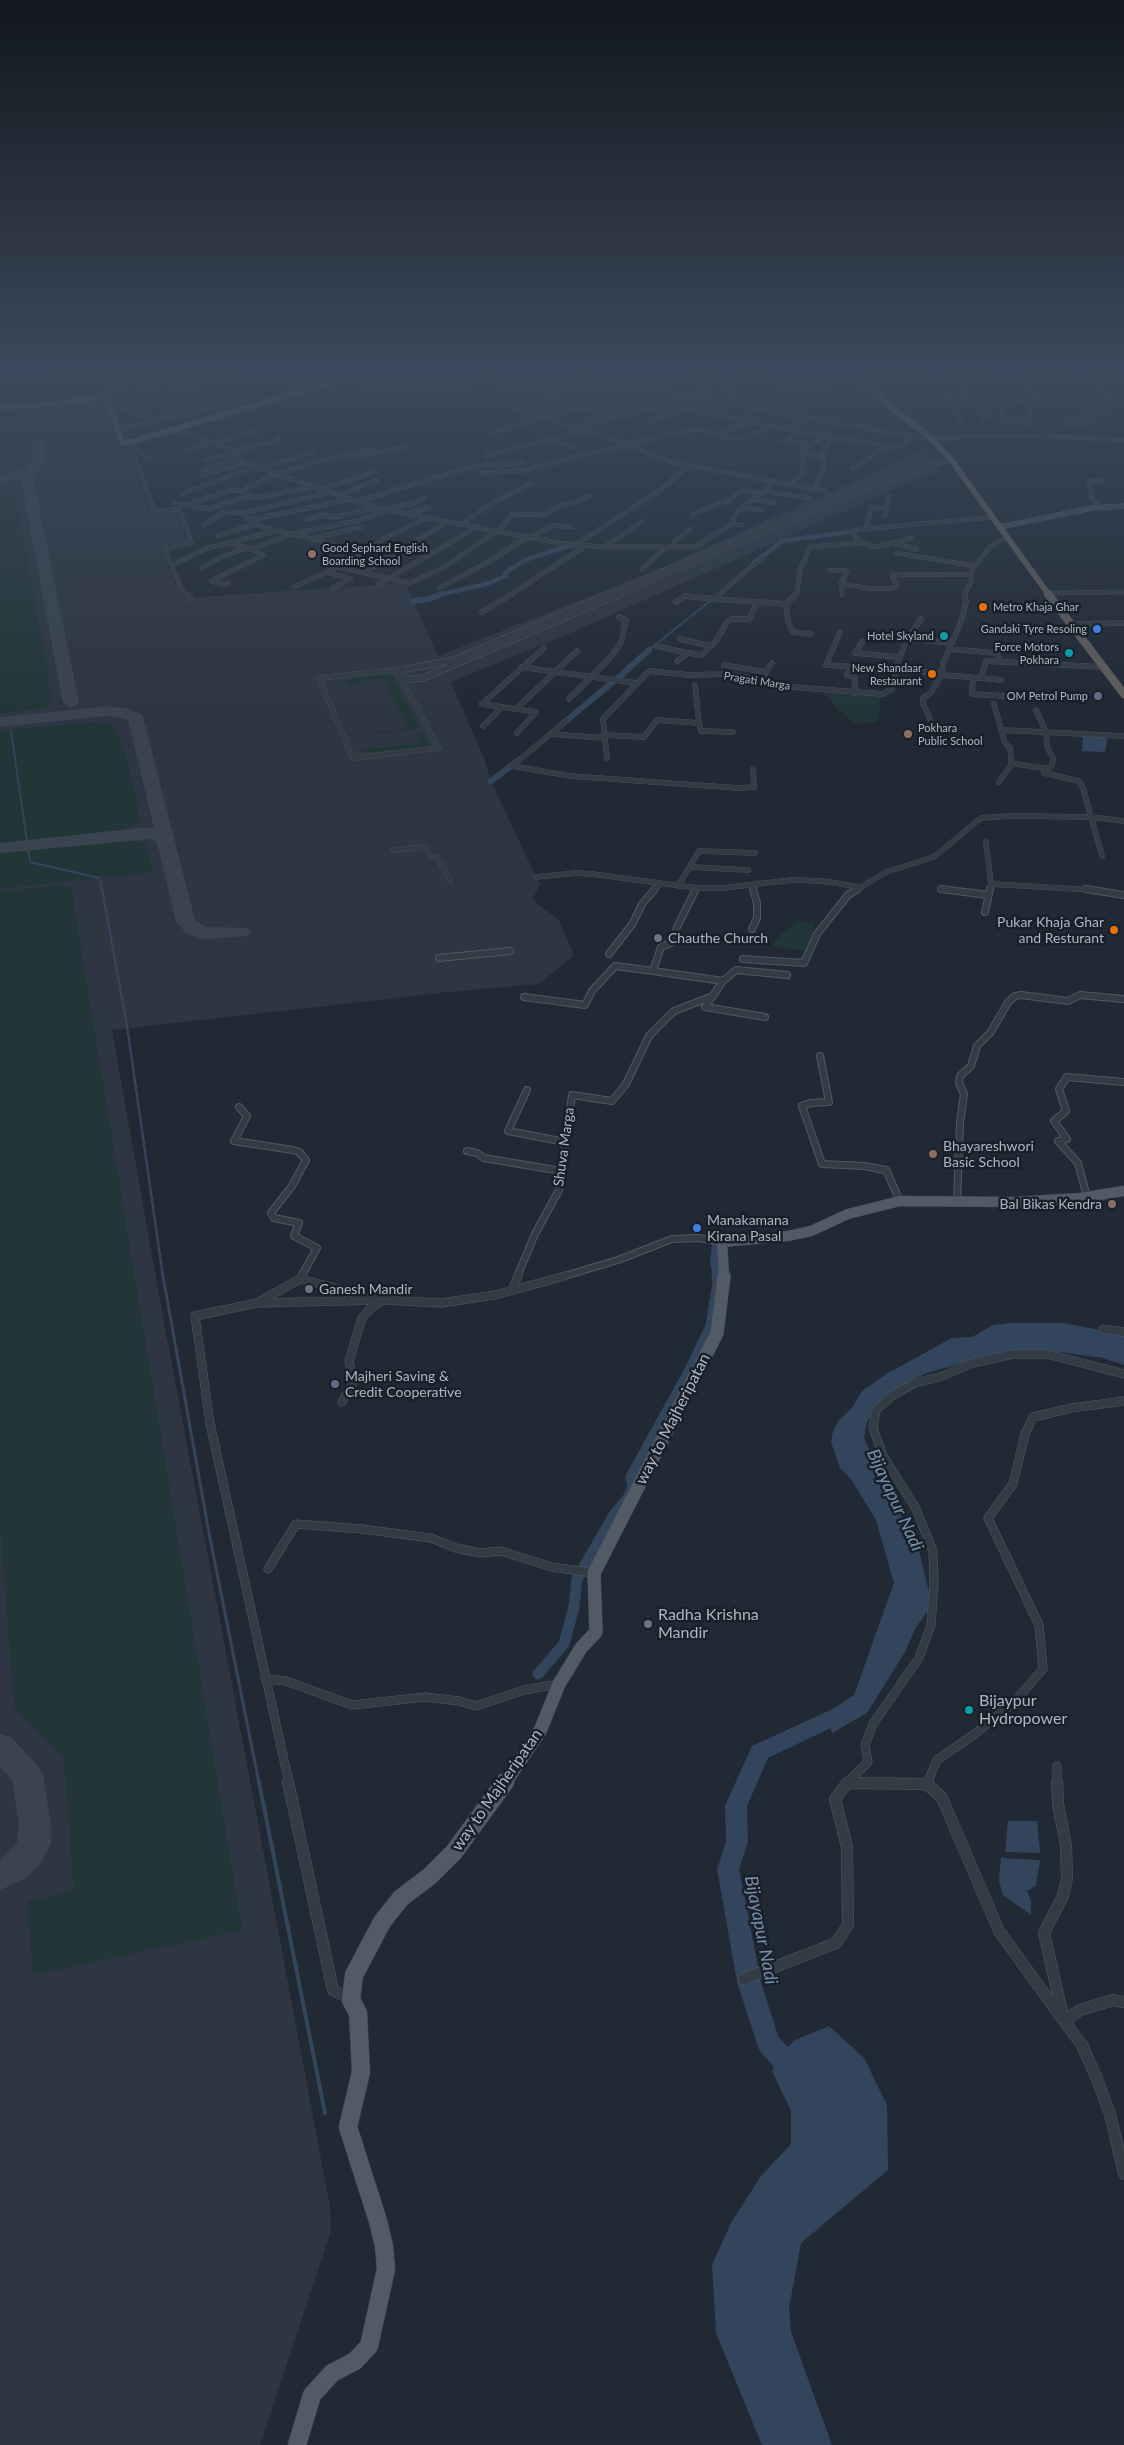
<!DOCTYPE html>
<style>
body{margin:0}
canvas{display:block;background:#202934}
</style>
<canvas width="1124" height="2445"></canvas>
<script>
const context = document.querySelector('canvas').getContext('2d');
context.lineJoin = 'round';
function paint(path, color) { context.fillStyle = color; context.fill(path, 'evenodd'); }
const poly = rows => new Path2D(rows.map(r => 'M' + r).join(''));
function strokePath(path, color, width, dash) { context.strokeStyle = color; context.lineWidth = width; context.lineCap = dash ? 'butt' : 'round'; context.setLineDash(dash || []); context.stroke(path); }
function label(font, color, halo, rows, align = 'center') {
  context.font = font + ' Lato,sans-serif'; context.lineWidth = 5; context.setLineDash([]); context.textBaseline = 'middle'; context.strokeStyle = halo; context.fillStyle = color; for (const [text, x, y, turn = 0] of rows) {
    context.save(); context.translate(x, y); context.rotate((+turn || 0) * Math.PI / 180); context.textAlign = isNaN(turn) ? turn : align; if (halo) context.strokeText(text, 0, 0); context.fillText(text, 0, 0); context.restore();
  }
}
const airport = poly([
 [94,400,104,400,108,406,118,443,126,444,129,448,149,511,159,514,176,510,188,545,162,548,174,582,185,598,405,583,438,656,663,567,922,450,925,450,940,473,922,477,568,634,451,682,485,761,491,781,537,879,541,884,533,898,536,903,558,919,574,955,539,984,448,992,112,1030,163,1317,330,2207,331,2231,260,2445,0,2445,0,409]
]);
const green = poly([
 [27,369,39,369,20,379,3,384,19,387,0,392,0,380],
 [0,485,10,486,17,503,49,679,49,704,47,706,37,709,0,713],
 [380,673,391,673,418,729,376,734,370,732,400,731,408,728,383,678,366,680,357,682,358,685,349,686,345,681,351,677],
 [834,692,882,695,877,722,857,724,840,712,823,693,833,694],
 [92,722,107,723,114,726,125,753,141,822,120,830,0,843,0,731],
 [417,733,422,733,429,747,370,754,359,750,422,743],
 [123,840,137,841,146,844,153,872,0,889,0,854],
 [64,885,71,888,242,1930,33,1975,27,1901,74,1891,64,1759,14,1708,0,1523,0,892],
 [797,921,815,924,805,951,772,946,780,935]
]);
const water = poly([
 [1083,734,1108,736,1105,752,1082,751],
 [1011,1323,1064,1323,1124,1335,1124,1365,1103,1358,1060,1352,1028,1351,973,1360,930,1372,911,1380,880,1400,867,1422,864,1438,886,1489,918,1546,932,1605,916,1627,905,1652,867,1713,832,1733,827,1713,854,1695,894,1583,876,1520,851,1479,840,1468,831,1442,833,1431,839,1420,852,1408,862,1391,888,1373,952,1338,972,1337,993,1325],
 [1008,1821,1037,1821,1040,1853,1005,1852],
 [1001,1858,1040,1860,1036,1886,1027,1891,1031,1901,1031,1915,1003,1895,999,1881],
 [829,2026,864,2058,887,2105,888,2170,801,2243,789,2308,791,2332,832,2445,762,2445,716,2333,712,2265,731,2223,761,2176,791,2144,791,2111,772,2071,781,2053,795,2040]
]);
const streamFar3 = poly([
 [649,650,711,600],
 [11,731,30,862,99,878],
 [100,881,102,890]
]);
const streamFar2 = poly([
 [102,889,127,1026,163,1277]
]);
const streamFar1 = poly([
 [163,1276,209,1533,259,1783]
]);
const stream = poly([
 [259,1782,325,2113]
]);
const canalFar3 = poly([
 [723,431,751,422],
 [1042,436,1124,440],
 [937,439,959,438],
 [754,563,782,541,849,532],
 [438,595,486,584,506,576,505,574,510,569,530,558,568,546,583,545]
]);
const canalFar2 = poly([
 [413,601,429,599,442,594],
 [617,679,649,650],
 [560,726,614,681],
 [491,781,519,760]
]);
const canalFar1 = poly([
 [716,1244,714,1262,717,1277]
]);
const canal = poly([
 [538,1674,564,1644,574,1607,577,1579,614,1515,628,1498,633,1486,631,1477,689,1372,711,1326,718,1282,717,1276]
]);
const river = poly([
 [121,387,125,389,124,391,51,405,0,407,0,403,51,401,121,387],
 [848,1702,856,1704,859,1710,856,1716,768,1758,747,1806,748,1842,739,1869,761,1982,778,2036,803,2063,806,2071,803,2079,794,2082,785,2079,759,2050,737,1982,717,1869,726,1842,725,1806,752,1746,848,1702]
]);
const taxiway = poly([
 [37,439,43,443,46,457,33,477,79,703,71,708,63,703,21,479,0,483,0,475,25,469,34,457,31,443,37,439],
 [108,706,128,709,141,714,143,717,195,920,206,927,248,928,251,932,248,936,205,939,187,934,176,922,157,843,152,839,0,853,0,843,141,828,154,828,128,720,108,716,0,727,0,717,108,706],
 [0,1734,11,1737,38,1766,43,1775,51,1825,51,1843,41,1863,26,1878,0,1890,0,1859,17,1843,19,1825,12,1780,0,1767,0,1734]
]);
const minorFar4 = poly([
 [290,369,327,383],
 [332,369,350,377],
 [396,369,392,370,419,376,410,380],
 [409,369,460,377],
 [495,369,598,380,914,437,1052,436],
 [596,369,616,374,600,378],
 [631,369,642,369],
 [931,369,953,383,963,385,962,396],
 [1001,369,1046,402],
 [1072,369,1115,398],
 [508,370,499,378,515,385,528,379],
 [843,370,853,369],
 [5,371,11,369],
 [368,372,421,383,505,405,626,444,671,462,825,491],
 [241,376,274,369],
 [457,376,478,369],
 [723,376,830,393,819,403,810,406,800,405],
 [565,377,553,383,588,388],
 [669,377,684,369],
 [637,379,659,369],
 [272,381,303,374],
 [489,385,503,380],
 [171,386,231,403],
 [384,386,427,393,442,389],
 [514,386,539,390,553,383],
 [630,386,611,394,800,432,883,445,902,446,905,439,911,439],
 [138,387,210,409,260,396],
 [794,387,817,374],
 [452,392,471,386],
 [498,392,514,385],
 [698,392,715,383],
 [872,393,910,393,1038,402,1124,398],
 [954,397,951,404,961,421],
 [107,400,128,397,186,413],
 [549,400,588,388,611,394],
 [332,402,401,379],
 [1001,402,1004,422,1030,422],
 [1101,403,1124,404],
 [1086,404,1080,420,1083,420,1087,426],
 [506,405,557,393],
 [665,405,698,392,709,395],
 [1030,405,1030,424],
 [110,406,160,420],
 [1036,406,1071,405],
 [582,407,596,411],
 [762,409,798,388],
 [1083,410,1104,412],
 [688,411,740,394,715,383,733,369],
 [538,417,582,407,570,404],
 [586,419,620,414],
 [1083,420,1098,419],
 [983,421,982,415,990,415,988,401],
 [646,423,679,413],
 [1061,423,1084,423],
 [176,429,232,450,245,463],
 [574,429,652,408,660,409],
 [788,429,801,423],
 [119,430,207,409],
 [492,432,542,419],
 [716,432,733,429],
 [800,432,784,441,805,443],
 [552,440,573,446,569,447],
 [213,443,260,430],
 [626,444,698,429,725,437,747,438,772,426],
 [131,446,151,460],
 [132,447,153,509,158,511,179,509,192,543,165,549,181,588,188,595],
 [187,450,214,443],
 [823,450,834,437],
 [233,451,276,441,278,437],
 [803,453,825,456,821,475,814,489],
 [357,456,407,447],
 [486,456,581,431],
 [206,460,235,453],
 [259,469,313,452],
 [852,469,879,451,892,449],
 [203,470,240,457],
 [482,473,526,470,595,452,631,446],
 [202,475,245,463,376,508,559,543,604,547,696,547,731,524,737,512,775,482],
 [1102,480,1091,481,1087,484,1090,487,1092,499,1105,508],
 [788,485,802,474,803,448,826,436],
 [319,490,376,471],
 [763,491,809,498],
 [181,494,255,467],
 [338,496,377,480],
 [889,496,887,508,871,508,866,529,993,517],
 [752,499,774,503],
 [356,502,467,468,486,464,494,466,523,462],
 [173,503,208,509,249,496,256,498,311,487],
 [185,505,231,490,242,491,267,478,311,463,372,449],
 [742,508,762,510],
 [389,509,414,503,424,498],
 [408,513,429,508],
 [693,514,729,500,742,491,762,493],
 [885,516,887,508],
 [307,519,323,515,334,517,375,508],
 [250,520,348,500],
 [731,524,742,525],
 [204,525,224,512,244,513],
 [460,525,499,499,531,484],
 [498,532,512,514,544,515,560,505,574,503,590,496],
 [293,534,360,520,387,511],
 [293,534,347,548,368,550],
 [218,536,255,524],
 [531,537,554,525,571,527],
 [314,538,361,527],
 [860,542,875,547,911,538],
 [893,543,917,549],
 [575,545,659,491,689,466],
 [604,547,643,521],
 [672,547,675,541,691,529],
 [251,549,293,534,276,531],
 [896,553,974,566],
 [174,564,208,548,276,531,255,524,243,515,244,513,327,493],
 [338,567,364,573,446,523],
 [201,568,219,558,243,549,250,549,229,543],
 [642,569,666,547],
 [830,570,847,571,841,584,872,589,895,588,897,586,892,575,971,574],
 [327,572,351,579,332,588],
 [364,573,410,583,445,567,496,531],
 [228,583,224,585,211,581,264,555,250,549],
 [379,584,475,528],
 [842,584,842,595],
 [294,587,338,567,369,550,383,539,427,518],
 [439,588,485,564,528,537],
 [1048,593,1124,592],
 [510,595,585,546],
 [718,595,763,557],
 [795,595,797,593,800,570,810,547,859,543,852,531,866,529],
 [964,595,971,582,972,569,991,546,1006,537]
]);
const minorFar3 = poly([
 [186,594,191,599],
 [720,594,714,599,786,604,796,594],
 [676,602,685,596,714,599],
 [786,604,788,622,793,632,811,634],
 [482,612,512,594],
 [1072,624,1124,623],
 [840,632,826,665,942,673,941,675,981,678,986,661,1102,667],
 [680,639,711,646],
 [907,639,952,643],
 [862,642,855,653,899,657],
 [656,646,688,653],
 [949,649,996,653,1002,662],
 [677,661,688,653,702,655,716,641,727,622,731,619,749,619,757,603],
 [724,665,766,672,762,681],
 [521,667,636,683],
 [850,667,847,675,855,677,855,693],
 [766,672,772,663],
 [942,673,943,663,961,622,966,602,965,594],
 [400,676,438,748,353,758,319,678,406,669],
 [973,678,972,694,1004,696],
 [981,678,1001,680],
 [569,699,610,658,621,642,626,620,619,617],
 [482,704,536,712,517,733],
 [482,704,544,648],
 [994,704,1005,743,1010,748,1011,758,1011,765,999,782],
 [516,709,577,651],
 [1036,710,1046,732,1047,747,1053,758,1052,765,1044,773,1079,781,1083,788,1102,856],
 [931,721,923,704,923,698,931,693,941,675],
 [699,723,701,731,733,732],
 [483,726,502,707],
 [1002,730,1124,736],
 [551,734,604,738],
 [604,735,644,737,657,720,699,723,695,685],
 [607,758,603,719,649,671,689,675,730,674,792,687,883,694,892,689,897,665,907,639,921,619],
 [1011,763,1048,769],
 [512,766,570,776,738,788,754,787,753,769],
 [512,766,567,720],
 [986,842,991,884,990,890],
 [393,850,426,847,431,856,437,857,450,881],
 [691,867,748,870],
 [536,877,577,873,592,874,697,888,722,888,792,880,823,881,860,887],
 [991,884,1094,890],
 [678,886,699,851,755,853],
 [752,886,753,890],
 [940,889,951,890],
 [654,890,661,883],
 [696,890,697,888],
 [856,890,886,872,934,857,981,818,1011,816,1090,817,1124,821]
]);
const minorFar2 = poly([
 [941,889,988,895],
 [1086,889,1124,895],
 [985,912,990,889],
 [752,929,757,918,757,903,753,889],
 [609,954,633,923,642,904,655,889],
 [439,958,510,951],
 [743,959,804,963,817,934,848,895,858,889],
 [653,971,723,981,736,970,787,975],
 [723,981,705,1007,765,1017],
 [524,997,585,1005,592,991,615,966,653,971,661,947,673,942,677,927,696,889],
 [820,1056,829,1102,810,1103,802,1106,822,1164,864,1166,886,1170,900,1201],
 [527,1090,508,1131,565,1142],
 [239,1107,247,1116,234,1141,293,1150,299,1152,306,1160,292,1186,271,1213,274,1218,299,1223,294,1236,317,1248,301,1277],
 [467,1151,477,1153,484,1158,561,1171],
 [1087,1197,1078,1163,1058,1141,1067,1139,1054,1121,1066,1111,1059,1089,1067,1077,1124,1082],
 [957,1201,960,1123,964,1094,959,1083,960,1076,971,1066,977,1046,990,1033,1009,1001,1015,996,1021,995,1068,1001,1080,995,1124,999],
 [517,1277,535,1234,559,1190,572,1095,612,1101,626,1084,649,1036,674,1011,713,996],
 [561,1277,618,1260,672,1239,699,1238,722,1242]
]);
const minorFar1 = poly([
 [300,1279,302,1276],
 [512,1290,518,1276],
 [260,1303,384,1300,371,1308,362,1318,349,1361,353,1383,342,1402],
 [1103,1329,1124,1332],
 [268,1569,296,1524,362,1529,431,1538,456,1548,480,1553,500,1551,552,1567,594,1573],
 [265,1679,286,1681,352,1705,425,1697,459,1701,476,1706,524,1690,559,1684],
 [1057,1766,1057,1783],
 [289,1783,210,1423,195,1316,257,1303,300,1279,384,1300,441,1303,495,1295,565,1276],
 [847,1783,868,1762,865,1745,873,1724,919,1658,931,1625,934,1584,933,1551,915,1507,883,1456,873,1428,876,1410,893,1395,915,1383,943,1376,972,1363,1013,1354,1047,1354,1124,1374],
 [927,1783,937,1760,976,1733,1015,1701,1043,1669,1039,1625,988,1518,1013,1484,1025,1434,1033,1417,1072,1408,1124,1401]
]);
const minor = poly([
 [288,1782,333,1990,351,1999],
 [1057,1782,1058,1804,1066,1846,1067,1878,1063,1896,1044,1933,1064,2021,1082,2045,1097,2079,1110,2114,1124,2174],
 [927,1784,928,1782],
 [744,1979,836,1943,848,1925,847,1847,835,1799,847,1783,927,1784,942,1798,999,1931,1064,2021,1080,2010,1113,2000,1124,2002]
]);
const tertiaryFar1 = poly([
 [942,462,952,461],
 [606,595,870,483,921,465,942,462],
 [617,595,876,485,942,462]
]);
const tertiary = poly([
 [609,594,454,660,406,669,400,672,400,675,407,680,423,678,620,594]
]);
const secondary = poly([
 [772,369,853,378],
 [1000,527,1092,508,1124,506]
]);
const primaryFar3 = poly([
 [0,407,55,404,102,397,108,401,122,442,131,442,378,369]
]);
const primaryFar2 = poly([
 [724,1277,722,1242,788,1236,811,1231,848,1214,900,1201,1014,1202,1080,1198,1124,1191]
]);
const primaryFar1 = poly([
 [505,1783,540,1731,559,1684,581,1648,596,1632,594,1573,717,1333,724,1276]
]);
const primary = poly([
 [297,2445,312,2395,332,2373,355,2361,369,2346,386,2269,384,2246,378,2221,348,2127,361,2072,358,2013,351,2000,354,1975,382,1922,401,1898,430,1876,454,1852,505,1782]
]);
const trunkFar1 = poly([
 [842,369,931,438,952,461,1049,595]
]);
const trunk = poly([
 [1048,594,1124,694]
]);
const markers = [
 [312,554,5,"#8d6e63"],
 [983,607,5,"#e8710a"],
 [1097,629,5,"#3f7fe0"],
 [944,636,5,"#0f9aa8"],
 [1069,653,5,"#0f9aa8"],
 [932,674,5,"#e8710a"],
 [1098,696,5,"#5c6f8a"],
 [908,734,5,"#8d6e63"],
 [1114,930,5,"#e8710a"],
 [658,938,5,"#6b7280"],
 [933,1154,5,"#8d6e63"],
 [1112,1204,5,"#8d6e63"],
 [697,1228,5,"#3f7fe0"],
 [309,1289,5,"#6b7280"],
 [335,1384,5,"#5c6f8a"],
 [648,1624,5,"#6b7280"],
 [969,1710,5,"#0f9aa8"]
];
const farPoinames = [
 ["Good Sephard English",322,548,"left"],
 ["Boarding School",322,561,"left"],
 ["Metro Khaja Ghar",993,607,"left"],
 ["Gandaki Tyre Resoling",1087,629],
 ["Hotel Skyland",934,636],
 ["Force Motors",1059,647],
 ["Pokhara",1059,660],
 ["New Shandaar",922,668],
 ["Restaurant",922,681],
 ["OM Petrol Pump",1088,696],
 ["Pokhara",918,728,"left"],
 ["Public School",918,741,"left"]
];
const farStreetnames = [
 ["Pragati Marga",757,681,9]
];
const poiNames = [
 ["Pukar Khaja Ghar",1104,922,"right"],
 ["and Resturant",1104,938,"right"],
 ["Chauthe Church",668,938],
 ["Bhayareshwori",943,1146],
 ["Basic School",943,1162],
 ["Bal Bikas Kendra",1102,1204,"right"],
 ["Manakamana",707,1220],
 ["Kirana Pasal",707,1236],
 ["Ganesh Mandir",319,1289],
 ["Majheri Saving &",345,1376],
 ["Credit Cooperative",345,1392]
];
const streetNames = [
 ["Shuva Marga",564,1147,-82]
];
const nearStreetnames = [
 ["way to Majheripatan",673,1419,-63],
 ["way to Majheripatan",497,1790,-55]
];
const nearPoinames = [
 ["Radha Krishna",658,1615],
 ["Mandir",658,1633],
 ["Bijaypur",979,1701],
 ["Hydropower",979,1719]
];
const nearWaternames = [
 ["Bijayapur Nadi",895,1500,65],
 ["Bijayapur Nadi",761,1930,79]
];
paint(airport, '#2d3642');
paint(green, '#223637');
paint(water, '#33455c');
strokePath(streamFar3, '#33455c', 2);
strokePath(streamFar2, '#33455c', 2.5);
strokePath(streamFar1, '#33455c', 3);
strokePath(stream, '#33455c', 4);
strokePath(canalFar3, '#33455c', 4.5);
strokePath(canalFar2, '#33455c', 6);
strokePath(canalFar1, '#33455c', 8);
strokePath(canal, '#33455c', 11);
paint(river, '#33455c');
paint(taxiway, '#3a4450');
strokePath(minorFar4, '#505963', 4.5);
strokePath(minorFar3, '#505963', 5.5);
strokePath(minorFar2, '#505963', 8);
strokePath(minorFar1, '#505963', 9);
strokePath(minor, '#505963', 12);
strokePath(tertiaryFar1, '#505963', 5);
strokePath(tertiary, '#505963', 7);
strokePath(secondary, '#505963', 5.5);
strokePath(primaryFar3, '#3c444f', 6);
strokePath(primaryFar2, '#3c444f', 11);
strokePath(primaryFar1, '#3c444f', 14);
strokePath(primary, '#3c444f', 19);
strokePath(trunkFar1, '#3d4650', 6);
strokePath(trunk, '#3d4650', 8);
strokePath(minorFar4, '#333b45', 4);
strokePath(minorFar3, '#333b45', 5);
strokePath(minorFar2, '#333b45', 6);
strokePath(minorFar1, '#333b45', 8);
strokePath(minor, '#333b45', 11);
strokePath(tertiaryFar1, '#333b45', 4.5);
strokePath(tertiary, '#333b45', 6);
strokePath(secondary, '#414a58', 5);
strokePath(primaryFar3, '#515a65', 5.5);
strokePath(primaryFar2, '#515a65', 10);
strokePath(primaryFar1, '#515a65', 13);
strokePath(primary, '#515a65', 18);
strokePath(trunkFar1, '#5e5d5a', 5.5);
strokePath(trunk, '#5e5d5a', 8);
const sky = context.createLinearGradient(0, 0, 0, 711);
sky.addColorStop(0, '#12171d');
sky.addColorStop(0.52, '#3c495c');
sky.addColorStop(1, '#3c495c00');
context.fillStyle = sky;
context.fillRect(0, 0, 1124, 711);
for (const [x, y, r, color] of markers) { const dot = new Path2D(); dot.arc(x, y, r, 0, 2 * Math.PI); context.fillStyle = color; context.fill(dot); strokePath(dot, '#19202a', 2); }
label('11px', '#adb6c2', '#19202a', farPoinames, 'right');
label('11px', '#adb6c2', '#19202a', farStreetnames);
label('14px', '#adb6c2', '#19202a', poiNames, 'left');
label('14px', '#adb6c2', '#19202a', streetNames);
label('16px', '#adb6c2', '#19202a', nearStreetnames);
label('16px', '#adb6c2', '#19202a', nearPoinames, 'left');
label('italic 18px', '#758eaa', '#19202a', nearWaternames);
</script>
